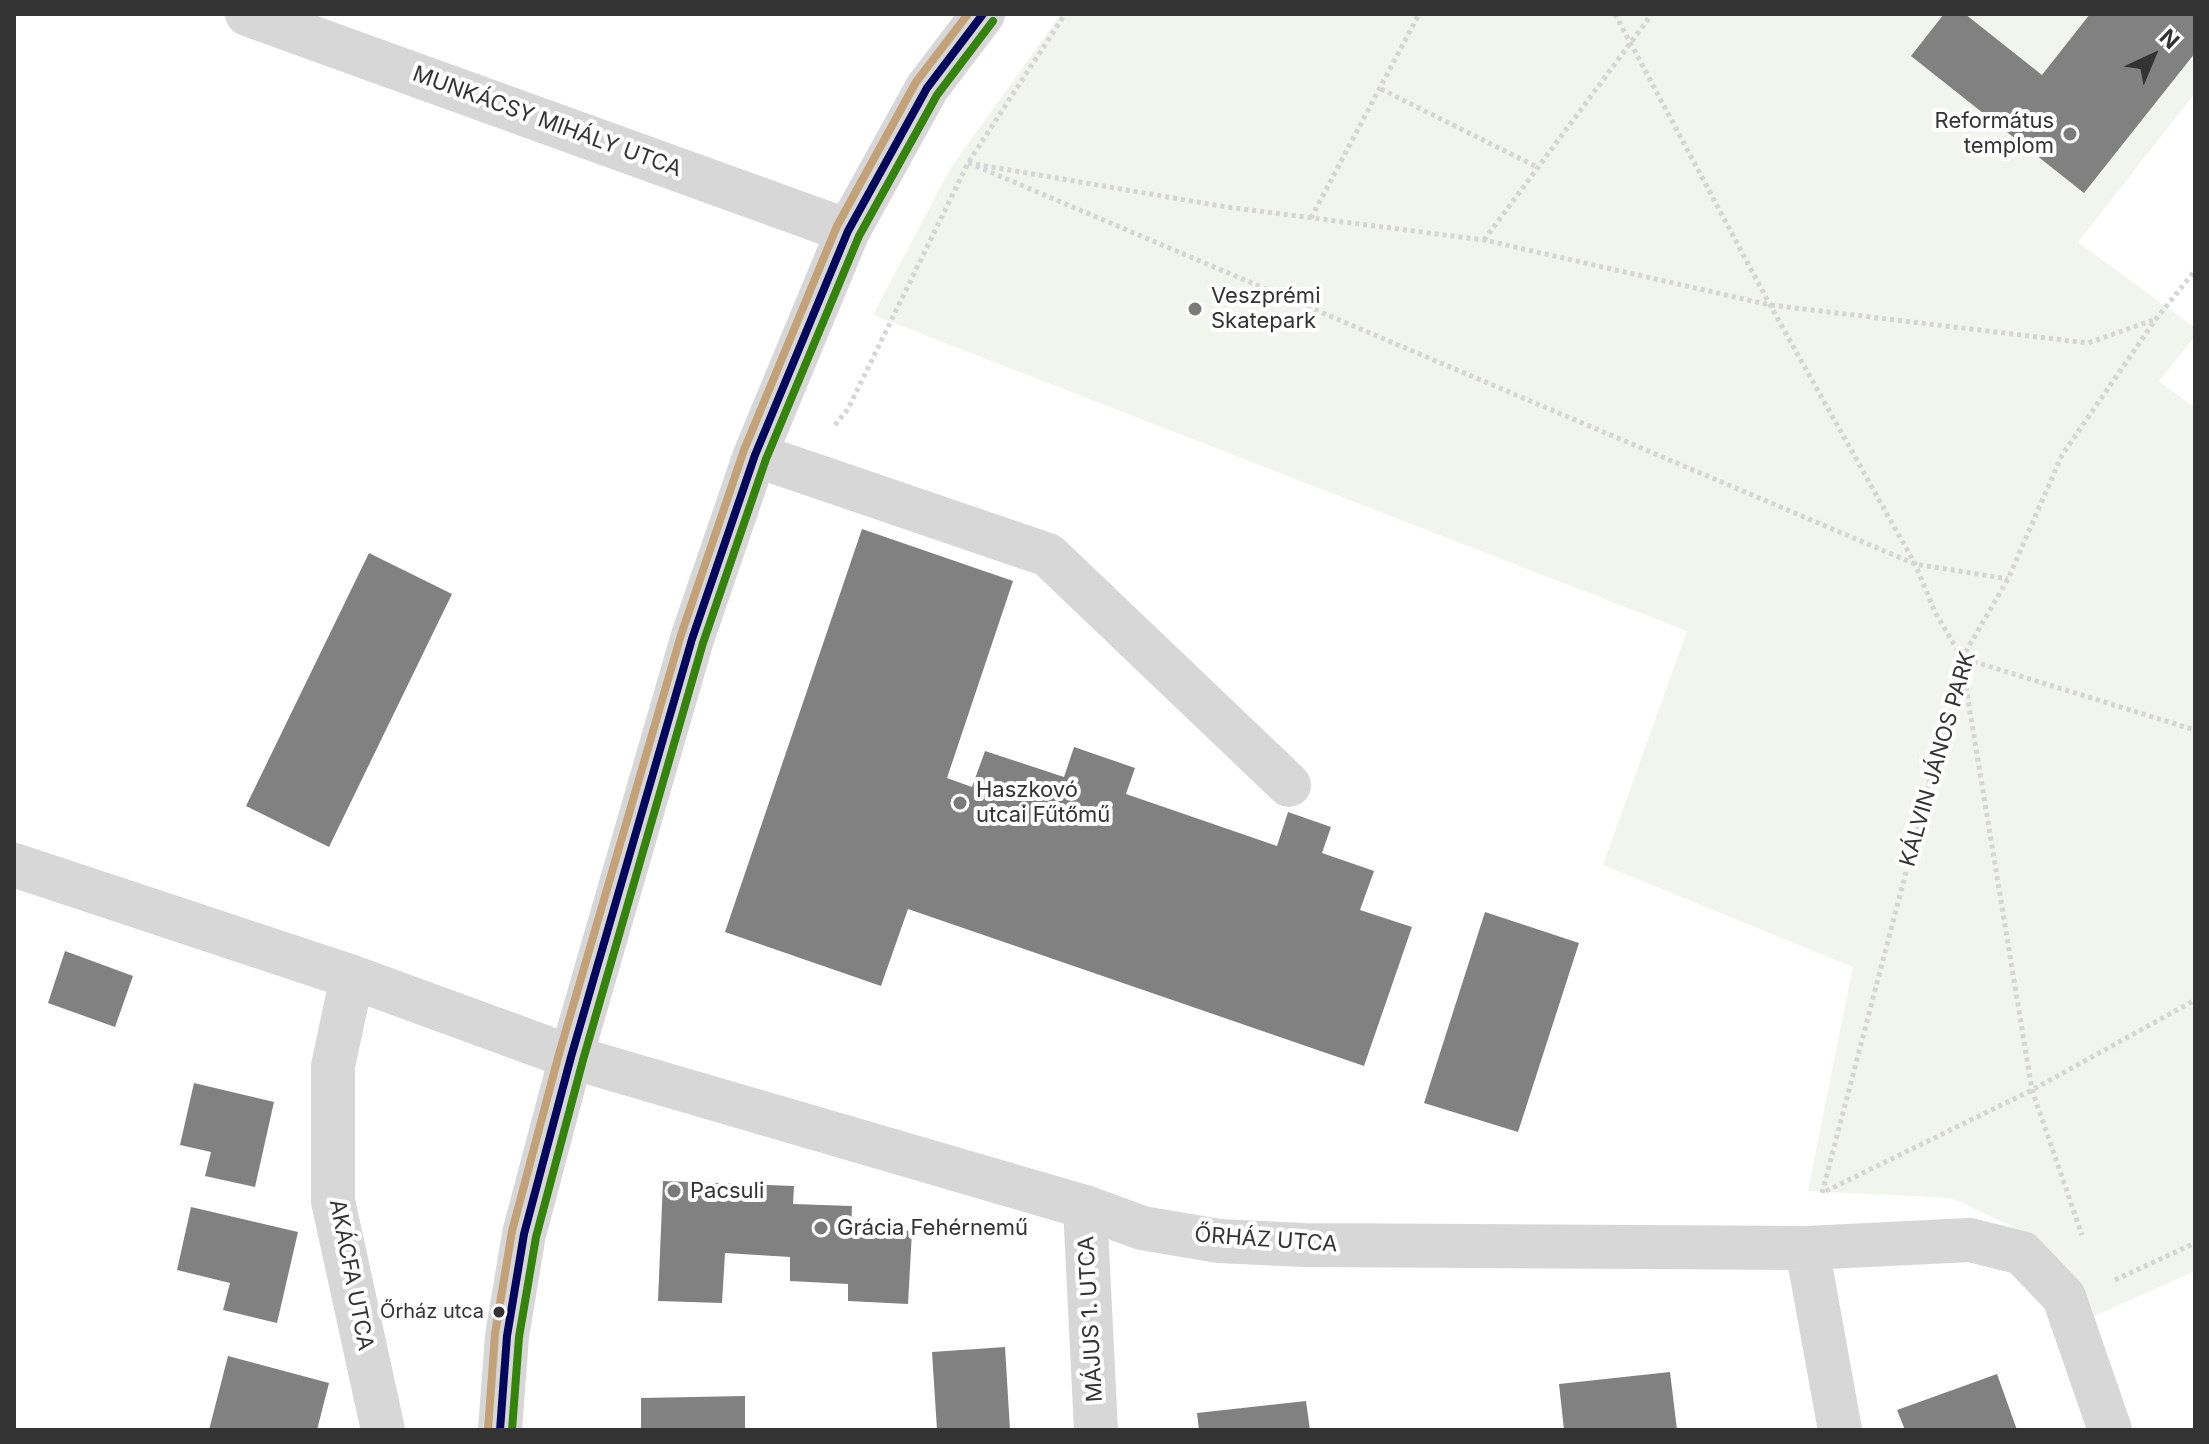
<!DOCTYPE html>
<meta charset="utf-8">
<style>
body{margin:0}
#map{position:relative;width:2209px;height:1444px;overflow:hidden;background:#fff;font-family:Inter,sans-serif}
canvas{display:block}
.frame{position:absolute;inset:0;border:16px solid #333;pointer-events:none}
.north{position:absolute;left:2113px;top:16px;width:80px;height:80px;-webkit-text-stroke:6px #fff;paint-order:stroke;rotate:44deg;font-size:22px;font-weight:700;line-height:32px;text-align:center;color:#333}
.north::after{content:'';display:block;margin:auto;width:28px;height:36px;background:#333;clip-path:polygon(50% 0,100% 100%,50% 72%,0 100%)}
</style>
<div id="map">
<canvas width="2209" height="1444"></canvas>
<div class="frame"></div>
<div class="north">N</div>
</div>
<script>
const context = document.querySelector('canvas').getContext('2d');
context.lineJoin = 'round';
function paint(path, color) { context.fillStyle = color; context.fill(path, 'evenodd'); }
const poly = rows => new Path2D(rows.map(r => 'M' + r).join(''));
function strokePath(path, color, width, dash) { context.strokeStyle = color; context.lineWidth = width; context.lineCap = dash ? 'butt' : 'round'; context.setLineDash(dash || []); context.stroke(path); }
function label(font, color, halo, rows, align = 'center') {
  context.font = font + ' Inter,sans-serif'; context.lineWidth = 8; context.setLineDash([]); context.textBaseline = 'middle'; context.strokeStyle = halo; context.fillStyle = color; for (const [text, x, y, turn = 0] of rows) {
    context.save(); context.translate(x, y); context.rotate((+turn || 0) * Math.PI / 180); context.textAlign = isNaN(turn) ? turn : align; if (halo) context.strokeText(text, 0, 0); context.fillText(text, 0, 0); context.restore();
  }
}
const green = poly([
 [1061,14,2195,14,2195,93,2078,242,2195,328,2195,336,2159,381,2195,408,2195,1271,2092,1317,2075,1277,2032,1236,1952,1198,1808,1191,1853,967,1603,865,1687,631,873,315,950,169]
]);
const building = poly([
 [1944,14,1965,14,2042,75,2090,14,2195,14,2195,53,2084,193,1911,56],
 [862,529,1013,581,947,778,972,787,985,751,1064,777,1074,747,1135,768,1126,794,1277,846,1288,812,1331,827,1322,853,1374,871,1360,910,1412,927,1364,1066,908,909,881,986,725,932],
 [369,553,452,594,329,847,246,806],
 [1485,912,1579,943,1518,1132,1424,1103],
 [65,951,133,976,115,1027,48,1003],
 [194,1083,274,1102,255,1187,205,1176,211,1152,180,1145],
 [663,1181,794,1186,793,1204,852,1206,851,1228,912,1231,908,1304,848,1301,848,1284,790,1281,790,1257,725,1253,722,1303,658,1301],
 [191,1207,298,1232,277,1323,223,1310,230,1283,177,1270],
 [1005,1347,1010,1430,937,1430,932,1352],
 [228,1356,329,1383,317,1430,209,1430],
 [1670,1372,1677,1430,1564,1430,1559,1384],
 [1997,1374,2017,1430,1905,1430,1897,1410],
 [745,1396,745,1430,641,1430,641,1398],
 [1306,1401,1310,1430,1199,1430,1197,1413]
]);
const path = poly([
 [1615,14,1770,305,1915,564,1935,612,1962,658,2195,730],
 [1381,89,1539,168],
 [968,163,1227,207,1484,240,1770,305,2088,343,2156,319],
 [976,166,1915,564,2008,579],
 [1311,218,1419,14],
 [1484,240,1652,14],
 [835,425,848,409,968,163,1065,14],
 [1962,663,2032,1090,2082,1235],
 [1826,1191,2032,1090,2195,1000],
 [1822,1193,1962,658,2008,579,2062,455,2156,319,2193,273],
 [2115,1280,2195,1243]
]);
const minor = poly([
 [247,14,848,231],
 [755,455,1048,555,1289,785],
 [14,865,352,977,571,1057,1085,1207,1142,1228,1219,1241,1304,1245,1807,1248,1970,1240,2022,1253,2064,1297,2110,1430],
 [352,977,333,1066,333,1201,383,1430],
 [1085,1207,1096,1430],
 [1807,1248,1840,1430],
 [500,1430,507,1336,524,1234,571,1057,692,639,755,455,848,231,927,88,983,14]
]);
const bus1 = poly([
 [500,1430,507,1336,524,1234,571,1057,692,639,755,455,848,231,927,88,983,14]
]);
const bus2 = poly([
 [512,1430,519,1337,536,1237,583,1060,703,643,766,459,859,236,937,95,993,21]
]);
const bus3 = poly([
 [488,1429,495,1334,512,1231,559,1054,681,635,744,450,837,226,916,82,968,14]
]);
const markers = [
 [2070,134,8,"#7a7a7a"],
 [1195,309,8,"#7a7a7a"],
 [960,803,8,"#7a7a7a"],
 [674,1191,8,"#7a7a7a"],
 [821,1228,8,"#7a7a7a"],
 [499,1312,7,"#333"]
];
const busNames = [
 ["Őrház utca",484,1312]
];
const poiNames = [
 ["Református",2054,121,"right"],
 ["templom",2054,146,"right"],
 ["Veszprémi",1211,296],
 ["Skatepark",1211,321],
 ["Haszkovó",976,790],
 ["utcai Fűtőmű",976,815],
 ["Pacsuli",690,1191],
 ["Grácia Fehérnemű",837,1228]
];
const streetNames = [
 ["MUNKÁCSY MIHÁLY UTCA",547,122,20],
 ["KÁLVIN JÁNOS PARK",1938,759,-74],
 ["ŐRHÁZ UTCA",1266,1240,4],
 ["AKÁCFA UTCA",351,1275,79],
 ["MÁJUS 1. UTCA",1091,1319,-93]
];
paint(green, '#f1f5ed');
paint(building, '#818181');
strokePath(path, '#d6d6d6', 5, [4, 4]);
strokePath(minor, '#d7d7d7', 44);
strokePath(bus1, '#05085a', 8);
strokePath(bus2, '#35820e', 8);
strokePath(bus3, '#c3a279', 8);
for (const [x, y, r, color] of markers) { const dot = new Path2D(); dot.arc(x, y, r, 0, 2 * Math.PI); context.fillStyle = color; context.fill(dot); strokePath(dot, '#fff', 3); }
label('20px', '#333', '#fff', busNames, 'right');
label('22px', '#333', '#fff', poiNames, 'left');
label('22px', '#333', '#fff', streetNames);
</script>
